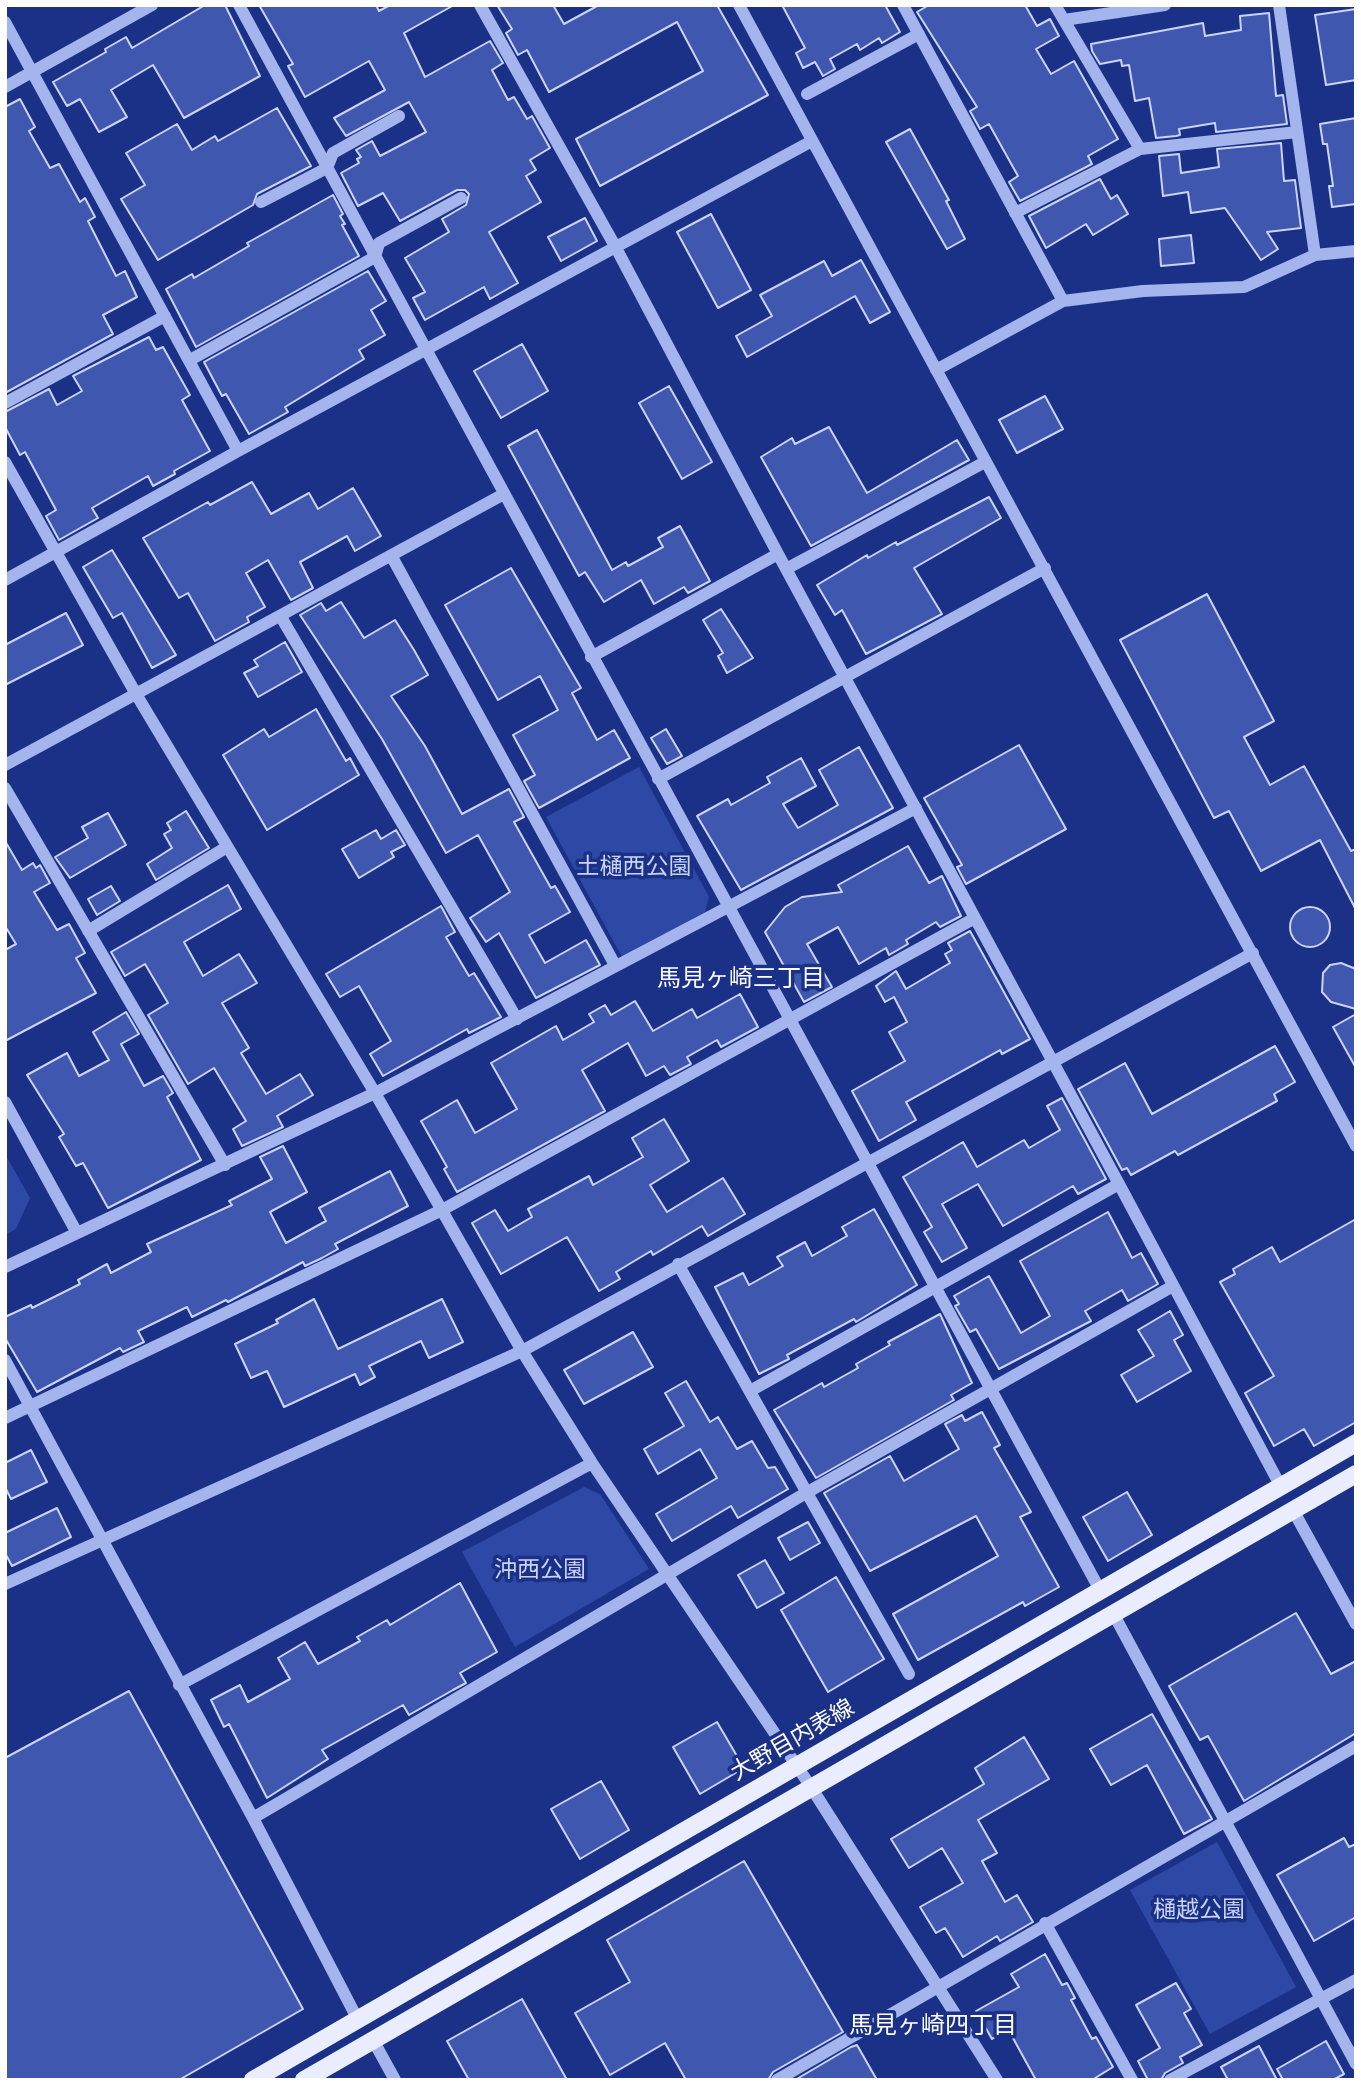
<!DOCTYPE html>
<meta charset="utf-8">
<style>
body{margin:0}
#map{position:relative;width:1361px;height:2085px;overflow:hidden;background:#1b3188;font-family:"DM Sans",sans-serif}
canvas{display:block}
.frame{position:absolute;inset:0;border:7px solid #fff;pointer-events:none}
</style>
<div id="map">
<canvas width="1361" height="2085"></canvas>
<div class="frame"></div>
</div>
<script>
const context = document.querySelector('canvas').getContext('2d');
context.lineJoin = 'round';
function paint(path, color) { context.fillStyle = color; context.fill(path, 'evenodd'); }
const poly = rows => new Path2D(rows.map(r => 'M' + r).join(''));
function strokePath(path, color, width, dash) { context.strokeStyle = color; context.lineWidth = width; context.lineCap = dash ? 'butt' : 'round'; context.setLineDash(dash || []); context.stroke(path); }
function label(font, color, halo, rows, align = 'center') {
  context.font = font + ' "DM Sans","Noto Sans JP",sans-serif'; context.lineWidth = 7; context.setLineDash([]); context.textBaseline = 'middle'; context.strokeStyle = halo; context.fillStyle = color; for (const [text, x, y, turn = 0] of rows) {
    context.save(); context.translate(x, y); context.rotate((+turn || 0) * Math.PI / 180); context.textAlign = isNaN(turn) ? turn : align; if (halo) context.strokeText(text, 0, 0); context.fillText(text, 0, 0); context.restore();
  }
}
const green = poly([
 [639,767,709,897,705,912,622,957,546,817],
 [5,1154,30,1198,16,1229,5,1235],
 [584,1487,600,1494,649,1569,515,1647,462,1552],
 [1217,1842,1296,1987,1210,2034,1130,1890]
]);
const building = poly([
 [205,5,225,5,260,76,184,118,153,65,111,90,127,117,99,132,80,99,67,106,53,82,106,52,105,49,126,37,132,48,205,5],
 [259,5,376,5,379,11,390,5,454,5,404,33,425,77,490,41,503,63,492,70,508,100,514,97,527,119,532,116,550,148,530,160,536,170,526,176,541,202,489,232,518,283,490,299,484,287,425,320,413,298,425,292,405,258,449,232,442,219,466,205,469,194,465,190,457,190,400,221,383,193,358,206,341,173,359,163,357,159,361,157,356,150,372,141,380,156,426,132,409,102,346,136,334,118,385,90,369,61,305,97,288,66,293,64,259,5],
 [497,5,553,5,564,24,599,5,717,5,768,95,600,186,576,139,703,71,677,22,549,92,527,50,518,55,506,33,512,29,497,5],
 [782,5,885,5,900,32,882,43,879,38,860,50,857,44,830,59,835,69,823,76,815,62,803,68,796,53,805,48,782,5],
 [929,5,1025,5,1037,26,1050,19,1059,36,1036,49,1051,74,1074,61,1118,139,1088,156,1092,164,1020,201,1009,182,1018,176,989,124,980,129,970,111,977,107,917,12,929,5],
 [1356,9,1356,80,1326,85,1315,15,1356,9],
 [1269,13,1276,96,1283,95,1287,124,1216,132,1215,123,1179,129,1180,135,1176,136,1156,138,1149,98,1135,101,1129,65,1122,66,1121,60,1100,64,1092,51,1091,44,1203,23,1205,36,1241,30,1240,16,1269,13],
 [20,99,35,127,29,131,50,168,59,164,80,202,85,198,95,217,88,221,116,276,125,271,137,297,103,315,113,334,5,393,5,107,20,99],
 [277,108,311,166,257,194,253,205,158,260,121,199,145,185,126,153,177,124,192,150,215,136,218,141,277,108],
 [1356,118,1356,204,1332,207,1329,186,1333,186,1327,144,1323,144,1320,124,1356,118],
 [910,129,949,200,946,201,965,239,947,249,886,142,910,129],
 [1281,143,1284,181,1295,180,1301,228,1267,232,1278,249,1261,260,1225,208,1191,213,1188,192,1163,196,1159,156,1179,154,1181,173,1219,167,1217,149,1281,143],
 [1100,179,1111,199,1117,195,1128,214,1093,235,1086,224,1046,248,1029,216,1100,179],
 [333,195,343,214,340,216,345,224,342,225,359,256,196,347,166,289,192,274,194,278,249,246,247,243,333,195],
 [711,214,751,290,718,308,677,232,711,214],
 [585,218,597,241,561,261,548,237,585,218],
 [1191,235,1194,263,1161,266,1159,239,1191,235],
 [861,260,890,312,870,323,855,296,747,357,736,336,772,316,760,295,824,261,832,276,861,260],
 [368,271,386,301,371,310,385,335,359,350,364,359,285,407,288,412,249,434,226,394,222,396,204,362,368,271],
 [149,337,156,350,163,347,190,395,182,400,210,451,174,471,175,474,153,486,148,476,92,508,98,518,59,540,46,516,56,510,25,452,20,455,5,427,5,412,49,389,57,405,82,391,73,376,149,337],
 [522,344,548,391,501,418,474,371,522,344],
 [669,386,712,462,682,479,639,403,669,386],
 [1045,396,1063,429,1017,453,999,420,1045,396],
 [829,427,867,493,957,440,969,460,811,546,761,457,792,438,795,444,829,427],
 [537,430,612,570,626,562,628,566,663,547,658,538,680,526,710,581,688,593,684,587,654,604,641,580,604,602,585,572,579,576,508,446,537,430],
 [252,482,271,514,309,493,318,509,353,488,381,536,355,551,347,536,300,562,313,588,291,600,268,560,246,573,265,607,247,617,249,622,215,641,188,593,179,598,143,538,208,502,210,505,252,482],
 [989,497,1001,518,914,568,942,614,866,654,842,610,835,615,817,585,867,555,868,558,896,542,897,545,989,497],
 [112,550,176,655,152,668,122,613,113,618,83,567,112,550],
 [511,568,581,688,572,693,597,740,614,730,630,758,539,808,524,781,535,775,513,735,558,710,540,676,498,700,445,605,511,568],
 [1207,594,1274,721,1244,737,1270,785,1304,766,1351,851,1356,849,1356,910,1320,840,1261,871,1229,811,1214,818,1120,640,1207,594],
 [341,602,364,638,395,620,414,650,428,675,391,696,425,746,462,814,509,789,524,817,514,822,551,888,555,886,570,912,529,935,545,963,586,940,600,965,536,998,499,933,486,942,470,918,510,892,501,876,478,835,446,853,382,739,300,615,321,603,326,611,341,602],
 [721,609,753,658,727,673,718,656,723,653,703,620,721,609],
 [66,613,83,645,5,685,5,645,66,613],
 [285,642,302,672,258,697,244,673,258,666,254,660,285,642],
 [316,709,346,761,350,758,359,775,267,830,223,755,264,729,269,737,316,709],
 [666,729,682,756,667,764,651,738,666,729],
 [1019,745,1066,829,966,884,957,867,962,865,924,798,1019,745],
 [859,747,893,808,741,890,697,816,728,799,731,805,770,783,767,777,801,758,816,786,783,804,798,828,838,805,819,770,859,747],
 [186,811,209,848,156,880,147,864,172,848,164,834,171,830,167,823,186,811],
 [108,813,126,845,70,878,55,857,88,838,82,827,108,813],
 [376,830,381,839,396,830,405,845,391,852,394,857,359,878,342,849,376,830],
 [5,841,22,870,33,863,36,868,40,865,50,883,34,892,57,930,69,924,85,953,76,958,96,993,5,1041,5,950,16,944,5,926,5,841],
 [908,846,929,883,942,876,961,916,940,927,936,922,906,940,908,944,889,955,886,948,859,964,838,927,807,944,832,987,804,1002,765,932,785,907,802,897,842,892,838,885,908,846],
 [228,885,241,909,184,942,203,976,239,954,257,983,222,1003,249,1048,241,1053,266,1094,300,1074,313,1095,277,1116,283,1127,242,1146,233,1129,246,1121,214,1068,188,1084,148,1015,168,1003,145,964,125,976,111,952,228,885],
 [111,886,120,901,97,915,88,899,111,886],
 [441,906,455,932,446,937,469,976,474,973,501,1017,469,1033,467,1029,383,1076,370,1054,391,1041,359,986,340,997,326,974,441,906],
 '1290 927a20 20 0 1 1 40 0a20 20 0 1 1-40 0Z',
 [970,931,1030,1039,1002,1054,1000,1050,906,1102,916,1120,879,1141,852,1091,905,1061,889,1032,907,1022,894,997,885,1002,876,986,896,971,906,989,950,963,945,954,952,950,948,943,970,931],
 [1341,963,1356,969,1356,1009,1331,1002,1322,992,1323,973,1330,965,1341,963],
 [740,994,758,1027,721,1047,717,1040,687,1057,691,1064,670,1075,664,1066,646,1076,628,1043,582,1070,605,1111,457,1192,444,1169,447,1167,421,1121,457,1100,475,1133,517,1109,491,1063,556,1026,563,1040,594,1022,589,1014,605,1005,611,1015,635,1001,653,1031,692,1009,697,1018,740,994],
 [126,1012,139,1034,121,1044,144,1086,163,1076,173,1093,167,1097,201,1160,108,1208,83,1163,76,1166,59,1137,64,1134,27,1075,67,1053,79,1076,109,1060,93,1032,126,1012],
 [1356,1014,1356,1068,1333,1027,1356,1014],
 [1275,1046,1295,1082,1274,1094,1277,1101,1178,1155,1175,1151,1131,1175,1127,1168,1122,1170,1078,1089,1125,1063,1152,1114,1275,1046],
 [1062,1098,1106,1179,1078,1194,1073,1186,1003,1226,978,1184,942,1204,967,1248,942,1262,924,1232,932,1227,903,1177,963,1142,977,1167,1024,1140,1029,1148,1060,1130,1047,1106,1062,1098],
 [664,1119,689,1161,650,1185,667,1212,723,1178,745,1214,708,1236,702,1226,653,1255,651,1251,616,1272,620,1279,599,1291,567,1237,501,1274,472,1223,495,1210,508,1231,532,1217,528,1209,589,1176,593,1185,643,1157,632,1138,664,1119],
 [283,1146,307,1192,270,1212,286,1243,326,1221,319,1208,390,1171,408,1206,335,1244,338,1249,322,1258,305,1266,303,1262,228,1302,226,1300,192,1317,187,1307,138,1331,144,1342,123,1352,120,1348,37,1392,5,1338,5,1317,31,1305,32,1308,80,1284,78,1280,107,1264,111,1273,151,1252,147,1244,232,1205,229,1201,272,1179,260,1157,283,1146],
 [874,1209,917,1285,856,1322,854,1319,787,1355,789,1359,759,1374,715,1287,743,1273,749,1285,783,1266,777,1257,805,1242,812,1256,847,1236,842,1227,874,1209],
 [1108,1212,1132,1258,1141,1253,1158,1284,1128,1301,1122,1290,1085,1311,1091,1321,999,1369,976,1329,970,1332,955,1306,959,1304,954,1296,989,1276,1021,1333,1050,1316,1020,1261,1108,1212],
 [1356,1219,1356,1422,1314,1446,1304,1429,1274,1446,1245,1393,1274,1376,1220,1282,1235,1274,1233,1269,1272,1247,1280,1262,1356,1219],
 [314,1299,338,1349,442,1299,463,1342,429,1358,421,1341,369,1366,375,1377,360,1385,355,1374,284,1407,267,1371,251,1378,235,1344,278,1323,276,1320,314,1299],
 [1170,1311,1183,1335,1174,1340,1191,1371,1137,1402,1121,1375,1154,1356,1138,1330,1170,1311],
 [940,1314,972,1383,951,1395,954,1400,816,1478,774,1410,822,1383,824,1387,858,1368,856,1364,890,1345,888,1342,940,1314],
 [633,1332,653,1367,584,1404,564,1370,633,1332],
 [686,1381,710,1422,718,1417,737,1449,752,1441,768,1468,775,1467,788,1489,738,1518,731,1506,672,1541,656,1514,717,1478,700,1449,658,1474,644,1449,684,1426,665,1393,686,1381],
 [982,1412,1000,1445,994,1448,1031,1512,1020,1517,1059,1587,1025,1606,1023,1602,918,1660,893,1614,998,1556,976,1516,870,1571,824,1493,890,1456,904,1481,959,1449,945,1424,962,1415,965,1421,982,1412],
 [31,1450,47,1482,11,1499,5,1487,5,1463,31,1450],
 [1127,1492,1152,1535,1108,1561,1083,1517,1127,1492],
 [57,1508,71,1537,12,1566,5,1553,5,1533,57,1508],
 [808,1522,820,1543,790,1560,778,1538,808,1522],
 [765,1560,784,1593,757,1608,738,1575,765,1560],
 [836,1577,884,1659,828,1692,781,1610,836,1577],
 [460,1583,497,1652,460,1673,466,1683,453,1690,409,1715,403,1705,322,1750,328,1759,267,1798,229,1724,224,1727,211,1700,240,1685,248,1702,290,1679,278,1658,305,1642,318,1664,360,1641,357,1637,387,1620,390,1625,460,1583],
 [1296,1613,1331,1674,1356,1661,1356,1733,1244,1801,1208,1736,1200,1740,1169,1686,1296,1613],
 [129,1691,303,2009,179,2080,5,2080,5,1758,129,1691],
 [1152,1714,1212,1819,1184,1834,1147,1765,1111,1785,1090,1749,1152,1714],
 [717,1722,744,1768,700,1794,673,1747,717,1722],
 [1024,1737,1049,1779,978,1820,997,1853,982,1861,1005,1902,1017,1895,1033,1922,1000,1941,997,1936,963,1957,945,1928,936,1933,920,1907,963,1883,942,1848,909,1868,891,1839,984,1784,975,1768,1024,1737],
 [601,1781,629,1830,580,1859,551,1809,601,1781],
 [1344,1838,1349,1847,1356,1844,1356,1917,1314,1941,1277,1875,1344,1838],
 [744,1861,843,2032,773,2072,768,2080,686,2080,665,2043,610,2075,575,2013,630,1982,607,1940,744,1861],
 [1045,1954,1062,1985,1067,1983,1075,1998,1071,2000,1092,2039,1096,2037,1113,2067,1092,2080,1036,2080,1008,2029,992,2039,976,2011,1019,1987,1011,1974,1045,1954],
 [1176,1983,1191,2009,1184,2013,1202,2045,1180,2057,1183,2063,1165,2073,1161,2080,1148,2080,1138,2061,1160,2048,1136,2005,1176,1983],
 [522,1999,567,2080,469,2080,447,2041,522,1999],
 [1326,2041,1344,2074,1333,2080,1283,2080,1277,2069,1326,2041],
 [857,2045,877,2080,795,2080,851,2047,857,2045],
 [1259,2046,1277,2080,1228,2080,1221,2067,1259,2046]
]);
const minor = poly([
 [239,5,1101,1592],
 [480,5,615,246,778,554,1119,1184],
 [739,5,1356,1146],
 [903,5,1063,301],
 [1055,5,1140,149],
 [1279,5,1315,255],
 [1064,20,1165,5],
 [5,22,238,451],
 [5,87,152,5],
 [807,94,919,34],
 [261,202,327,168,333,153,399,116],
 [1015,213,1140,149,1297,132],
 [190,360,375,257,379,243,461,198],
 [936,370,1063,301,1143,291,1244,287,1315,255,1356,251],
 [5,403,165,316],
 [5,462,136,694,375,1093,522,1351,592,1463,811,1787,997,2080],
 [392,557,615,965],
 [786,569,985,462],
 [5,580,238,451,812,141],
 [281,617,517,1019],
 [591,657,778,554],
 [5,765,504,494],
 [658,779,1045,568],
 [5,788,225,1165],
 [88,931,227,847],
 [5,1102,77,1233],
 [678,1264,909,1674],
 [5,1267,375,1093,916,808],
 [5,1360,253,1818,358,2020],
 [750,1391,1119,1184,1280,1485],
 [5,1418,442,1210,975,918],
 [1293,1510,1356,1624],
 [5,1584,522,1351,1253,953],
 [1113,1613,1356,2064],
 [179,1685,592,1463],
 [253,1818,806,1493,1173,1286],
 [1045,1923,1132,2080],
 [373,2040,395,2080],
 [777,2080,1356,1746],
 [1170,2080,1356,1980]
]);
const major = poly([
 [253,2080,1356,1443],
 [304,2080,1356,1474]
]);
const parkNames = [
 ["土樋西公園",634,868],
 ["沖西公園",540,1571],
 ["樋越公園",1199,1911]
];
const streetNames = [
 ["大野目内表線",793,1741,-30]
];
const neighbourhoodNames = [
 ["馬見ヶ崎三丁目",741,980],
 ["馬見ヶ崎四丁目",933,2027]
];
paint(green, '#2e48a6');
paint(building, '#3f57af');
strokePath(building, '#cad4f9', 2);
strokePath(minor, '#a4b4ec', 12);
strokePath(major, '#eaedff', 18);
label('23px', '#cad4f9', '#1b3188', parkNames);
label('23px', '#fff', '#1b3188', streetNames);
label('24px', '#fff', '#1b3188', neighbourhoodNames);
</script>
